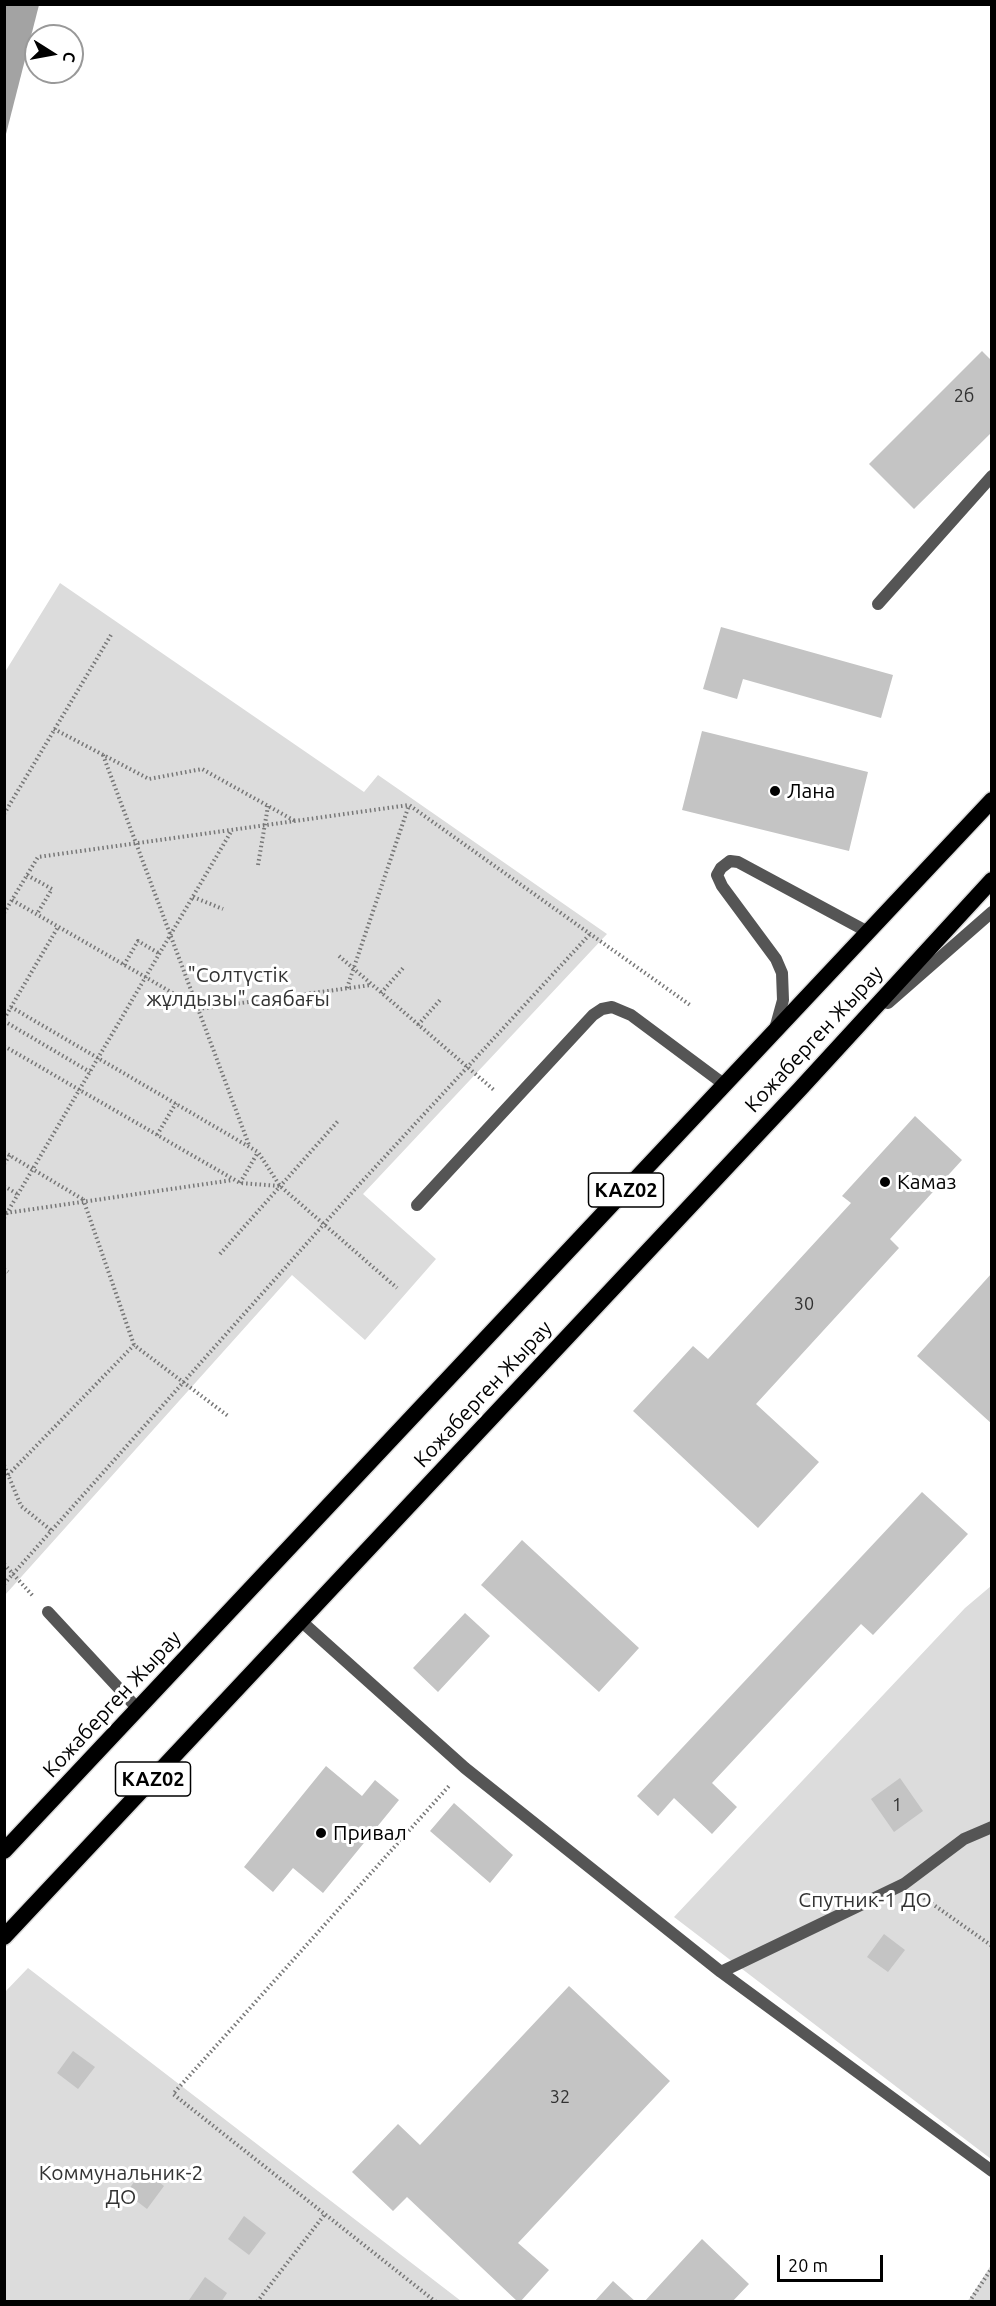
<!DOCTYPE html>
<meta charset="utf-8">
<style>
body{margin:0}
#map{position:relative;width:996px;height:2306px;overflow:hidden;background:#fff;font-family:Ubuntu,sans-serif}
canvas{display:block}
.frame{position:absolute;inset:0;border:6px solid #000;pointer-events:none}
.north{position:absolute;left:24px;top:24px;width:60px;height:60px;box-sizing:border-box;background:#fff;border:2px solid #999;border-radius:50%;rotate:101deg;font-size:16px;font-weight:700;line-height:24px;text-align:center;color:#000}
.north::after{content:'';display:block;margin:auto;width:21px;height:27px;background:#000;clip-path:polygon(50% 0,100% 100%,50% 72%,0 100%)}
.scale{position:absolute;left:777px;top:2255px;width:106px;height:27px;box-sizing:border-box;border:3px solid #000;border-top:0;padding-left:8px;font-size:18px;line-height:21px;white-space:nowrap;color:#000;-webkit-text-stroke:4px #fff;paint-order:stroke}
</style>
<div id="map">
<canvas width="996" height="2306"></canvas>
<div class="frame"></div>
<div class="north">С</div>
<div class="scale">20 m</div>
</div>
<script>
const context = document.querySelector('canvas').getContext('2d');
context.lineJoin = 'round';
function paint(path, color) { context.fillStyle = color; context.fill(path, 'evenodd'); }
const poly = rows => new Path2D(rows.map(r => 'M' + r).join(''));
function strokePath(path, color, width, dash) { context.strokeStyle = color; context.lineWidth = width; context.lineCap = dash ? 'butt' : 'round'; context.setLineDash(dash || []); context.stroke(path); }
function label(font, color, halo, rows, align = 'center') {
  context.font = font + ' Ubuntu,sans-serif'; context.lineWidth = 6; context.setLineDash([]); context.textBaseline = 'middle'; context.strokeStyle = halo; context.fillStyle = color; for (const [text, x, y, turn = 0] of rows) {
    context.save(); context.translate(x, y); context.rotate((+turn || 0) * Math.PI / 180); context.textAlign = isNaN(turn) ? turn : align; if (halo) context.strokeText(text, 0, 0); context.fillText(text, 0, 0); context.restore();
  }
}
const green = poly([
 [60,583,364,792,378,775,607,934,363,1194,436,1259,365,1340,292,1275,5,1595,5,672],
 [991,1586,991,2159,674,1917,965,1608],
 [28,1968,461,2301,5,2301,4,1993],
 [991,2265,991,2301,968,2301]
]);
const water = poly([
 [5,4,39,5,5,138,4,5]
]);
const building = poly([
 [982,351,992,361,992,432,914,509,869,464],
 [721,627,893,675,881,718,743,679,737,699,703,689],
 [702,731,868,772,849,851,682,810],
 [915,1116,962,1160,890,1239,899,1248,756,1404,819,1462,758,1528,633,1411,693,1346,708,1359,851,1203,842,1196],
 [992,1273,992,1424,917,1356],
 [922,1492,968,1534,873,1635,861,1624,712,1783,737,1807,712,1834,674,1798,658,1816,637,1796],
 [522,1540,639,1648,599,1692,481,1585],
 [465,1613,490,1636,438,1692,413,1668],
 [326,1766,362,1796,375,1780,399,1800,323,1893,293,1868,273,1892,244,1867],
 [900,1778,923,1811,894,1832,871,1799],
 [454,1803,513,1855,490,1883,430,1831],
 [884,1934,905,1950,888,1972,867,1957],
 [569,1986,670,2081,518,2243,549,2270,520,2302,518,2302,407,2197,393,2211,352,2172,398,2124,420,2145],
 [73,2051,95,2067,78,2089,57,2073],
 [143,2170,164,2186,147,2209,126,2193],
 [244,2216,266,2233,249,2255,228,2239],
 [702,2239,749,2284,732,2302,644,2302],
 [205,2277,227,2293,221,2302,191,2302,189,2300],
 [613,2281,636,2302,594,2302]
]);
const path = poly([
 [54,729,149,779,202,769,295,821],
 [103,755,249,1145],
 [4,814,111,635],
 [258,865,268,806],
 [27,875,52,889,37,914],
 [193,897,223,909],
 [12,900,197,1007],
 [4,913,38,857,409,805,690,1005],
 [339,956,494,1090],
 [124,965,138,941,160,954],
 [347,988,409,805],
 [381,993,404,967],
 [11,1007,258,1152,280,1186,397,1288],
 [198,1009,371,985],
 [4,1019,58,927],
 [4,1021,90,1072],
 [418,1025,440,1000],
 [4,1046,240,1183,280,1186],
 [157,1135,176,1103],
 [4,1152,84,1200],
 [4,1164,10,1155],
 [240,1183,258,1152],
 [4,1186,19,1195],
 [83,1199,134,1345,228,1416],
 [6,1213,233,1180],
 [4,1218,232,830],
 [220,1254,338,1121],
 [4,1269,8,1272],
 [4,1465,21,1506,52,1531],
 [8,1475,134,1345],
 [4,1564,33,1596],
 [4,1584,356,1188,590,934],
 [924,1898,992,1946],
 [257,2302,325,2214],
 [436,2302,173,2094,449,1786],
 [969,2302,992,2268]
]);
const service = poly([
 [878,604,992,476],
 [888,1003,992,912],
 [775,1029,783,1000,782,973,776,959,722,886,717,875,721,868,730,861,738,862,868,932],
 [417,1205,593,1015,602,1009,612,1007,631,1015,725,1085],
 [48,1612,138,1709],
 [301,1621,465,1768,721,1972,992,2171],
 [721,1972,904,1884,964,1839,992,1827]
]);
const trunk = poly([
 [4,1851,992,800],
 [4,1937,800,1089,992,880]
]);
const markers = [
 [775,791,6,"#000"],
 [885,1182,6,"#000"],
 [321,1833,6,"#000"]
];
const numberNames = [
 ["2б",964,396],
 ["30",804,1304],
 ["1",897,1805],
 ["32",560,2097]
];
const shields = [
 [626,1190,75],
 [153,1779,75]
];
const shieldNames = [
 ["KAZ02",626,1190],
 ["KAZ02",153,1779]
];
const poiNames = [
 ["Лана",787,791],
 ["Камаз",897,1182],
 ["Привал",333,1833]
];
const parkNames = [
 ["\"Солтүстік",238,975],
 ["жұлдызы\" саябағы",238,999],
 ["Спутник-1 ДО",865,1900],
 ["Коммунальник-2",121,2173],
 ["ДО",121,2197]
];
const streetNames = [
 ["Кожаберген Жырау",814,1039,-47],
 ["Кожаберген Жырау",483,1394,-47],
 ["Кожаберген Жырау",112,1704,-47]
];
paint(green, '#dcdcdc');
paint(water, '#a3a3a3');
paint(building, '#c4c4c4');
strokePath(trunk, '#dbdbdb', 19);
strokePath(path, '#777', 4, [1.5, 3]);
strokePath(service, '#555', 12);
strokePath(trunk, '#000', 16);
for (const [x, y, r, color] of markers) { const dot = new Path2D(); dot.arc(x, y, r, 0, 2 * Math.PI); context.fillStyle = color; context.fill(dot); strokePath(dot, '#fff', 2); }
label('18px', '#313131', null, numberNames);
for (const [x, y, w] of shields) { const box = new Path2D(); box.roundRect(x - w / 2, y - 17, w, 34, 4.5); context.fillStyle = '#fff'; context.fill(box); strokePath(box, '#000', 1.5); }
label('bold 20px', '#000', null, shieldNames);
label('21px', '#000', '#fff', poiNames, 'left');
label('21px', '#333', '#fff', parkNames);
label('21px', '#000', '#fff', streetNames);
</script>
